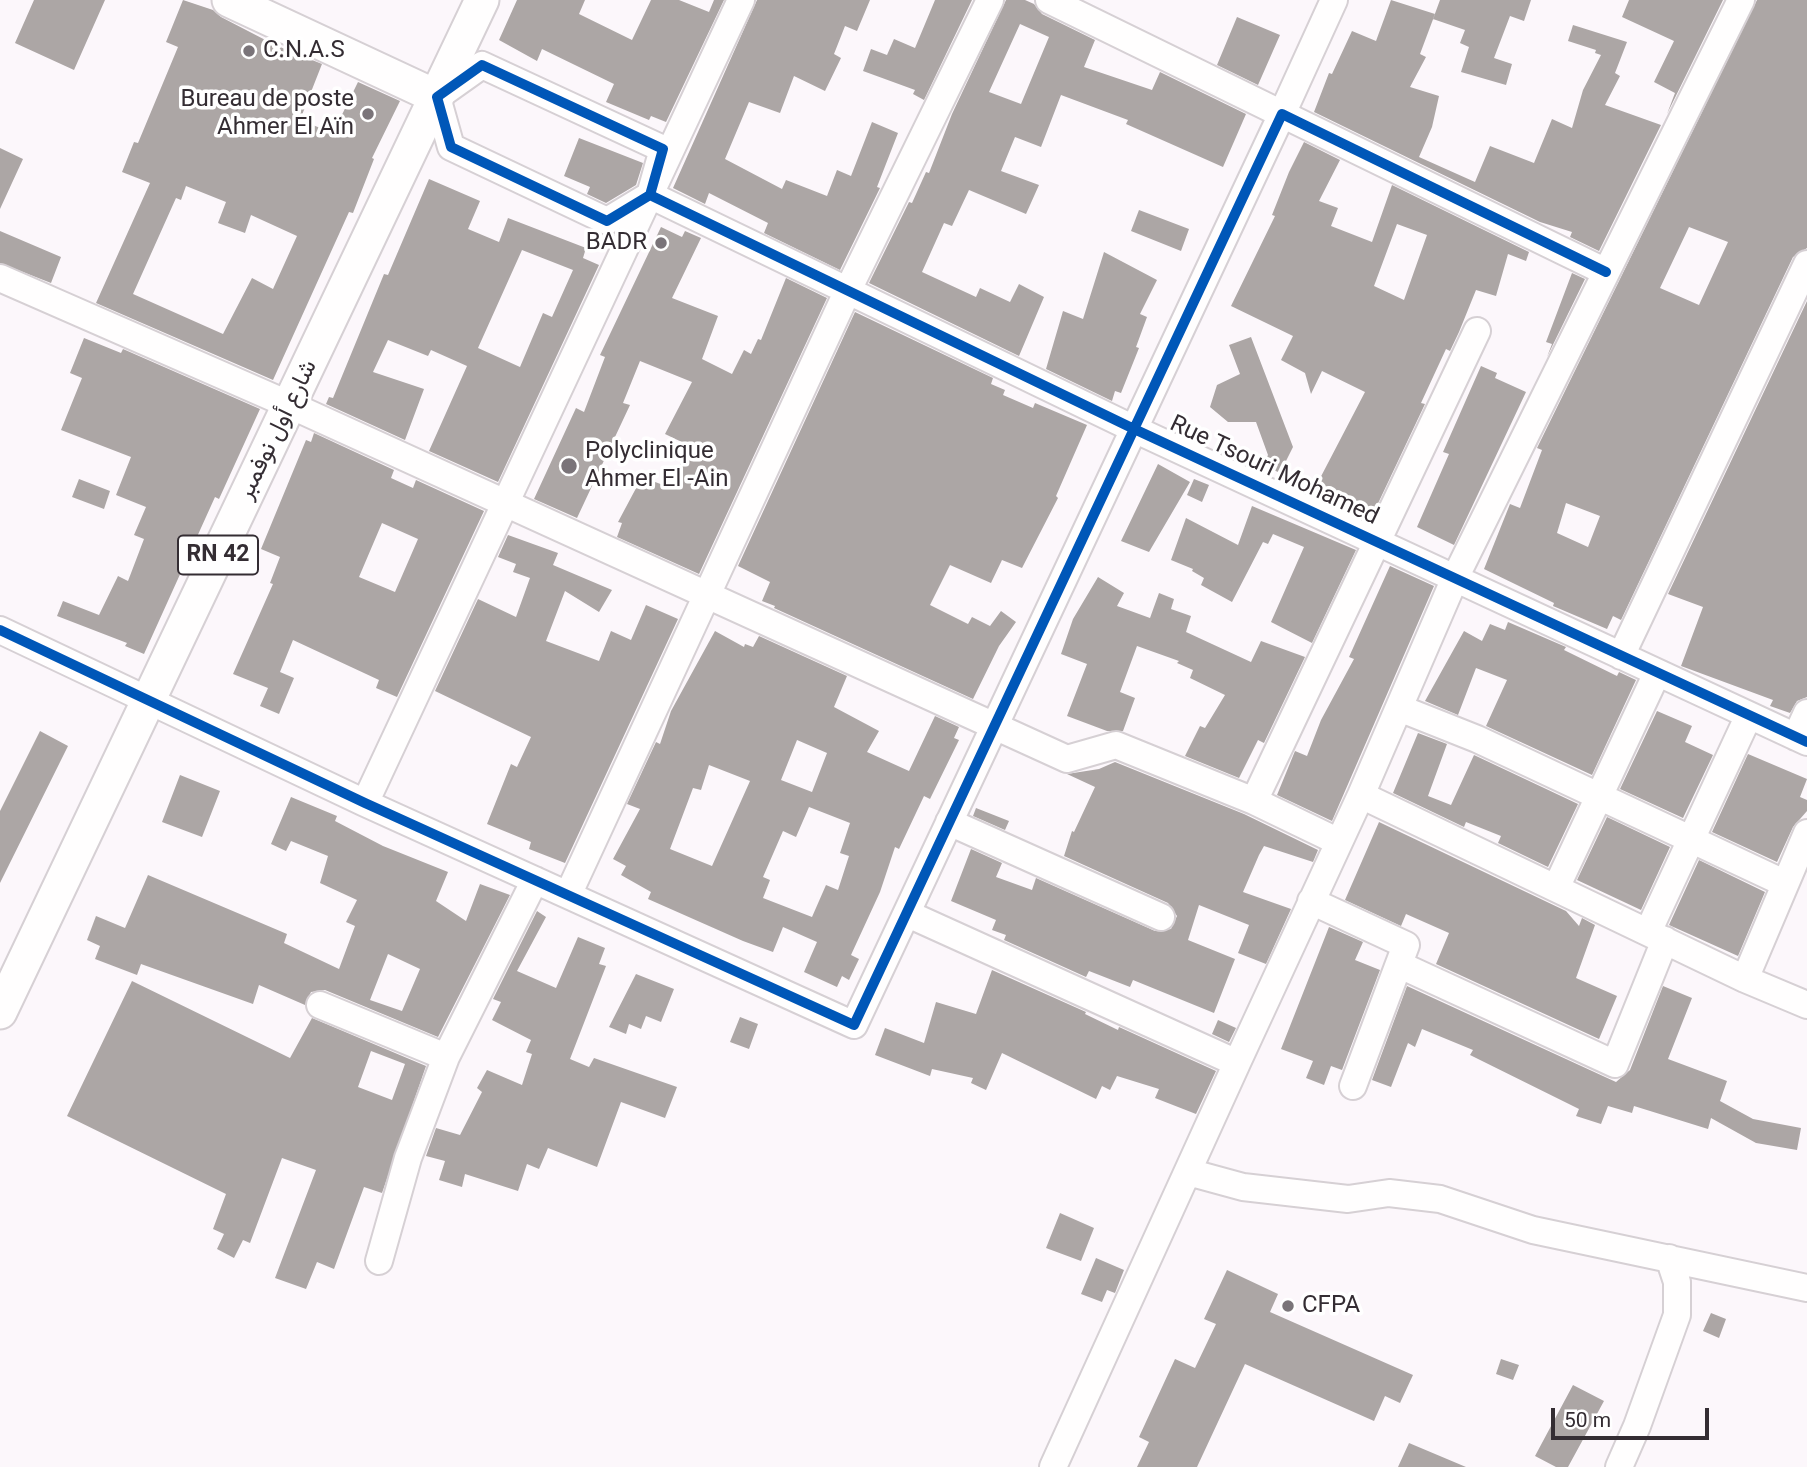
<!DOCTYPE html>
<meta charset="utf-8">
<style>
body{margin:0}
#map{position:relative;width:1807px;height:1467px;overflow:hidden;background:#fcf7fb;font-family:Roboto,sans-serif}
canvas{display:block}
.scale{position:absolute;left:1551px;top:1408px;width:158px;height:32px;box-sizing:border-box;border:4px solid #342d33;border-top:0;padding-left:9px;font-size:21px;line-height:24px;white-space:nowrap;color:#342d33;-webkit-text-stroke:5px #fff;paint-order:stroke}
</style>
<div id="map">
<canvas width="1807" height="1467"></canvas>
<div class="scale">50 m</div>
</div>
<script>
const context = document.querySelector('canvas').getContext('2d');
context.lineJoin = 'round';
function paint(path, color) { context.fillStyle = color; context.fill(path, 'evenodd'); }
const poly = rows => new Path2D(rows.map(r => 'M' + r).join(''));
function strokePath(path, color, width, dash) { context.strokeStyle = color; context.lineWidth = width; context.lineCap = dash ? 'butt' : 'round'; context.setLineDash(dash || []); context.stroke(path); }
function label(font, color, halo, rows, align = 'center') {
  context.font = font + ' Roboto,Vazirmatn,sans-serif'; context.lineWidth = 7; context.setLineDash([]); context.textBaseline = 'middle'; context.strokeStyle = halo; context.fillStyle = color; for (const [text, x, y, turn = 0] of rows) {
    context.save(); context.translate(x, y); context.rotate((+turn || 0) * Math.PI / 180); context.textAlign = isNaN(turn) ? turn : align; if (halo) context.strokeText(text, 0, 0); context.fillText(text, 0, 0); context.restore();
  }
}
const building = poly([
 [34,0,105,0,74,70,15,43],
 [183,0,213,10,221,17,275,45,322,64,300,120,333,133,358,82,400,101,372,158,374,159,353,213,349,212,273,380,96,303,150,183,122,172,134,142,138,143,178,47,166,42],
 [186,186,226,202,218,223,245,233,251,215,297,236,273,289,252,278,223,334,133,294,176,198,181,200],
 [517,0,585,0,579,14,632,40,651,0,679,0,709,12,714,0,724,0,666,122,651,116,649,120,606,102,614,84,542,49,537,61,499,40],
 [757,0,870,0,857,31,845,26,834,54,841,58,825,91,794,76,780,113,749,102,725,159,782,189,786,180,827,196,837,170,851,176,872,122,898,133,877,187,880,188,840,270,764,233,768,223,709,193,705,204,673,188],
 [935,0,972,0,924,100,913,94,915,90,863,71,871,49,887,55,894,39,915,48],
 [1006,0,1025,0,1034,4,1042,14,1095,40,1084,67,1152,90,1160,72,1246,114,1223,167,1126,124,1128,120,1061,95,1041,147,1015,137,1001,171,1039,185,1026,214,969,190,952,226,944,223,922,272,976,297,980,288,1010,302,1019,284,1044,297,1019,356,869,283,909,202,912,203,926,172,929,173,952,114],
 [1020,24,1049,37,1021,104,989,92],
 [1391,0,1435,14,1420,54,1426,57,1410,87,1439,96,1432,127,1419,157,1475,182,1490,146,1534,163,1552,119,1572,128,1583,90,1601,55,1595,53,1596,50,1568,41,1573,25,1627,42,1615,73,1620,76,1605,105,1661,125,1599,251,1570,237,1572,232,1540,222,1314,112,1329,73,1332,74,1352,31,1376,41],
 [1440,0,1531,0,1524,21,1510,16,1494,58,1512,64,1506,85,1461,72,1469,47,1460,43,1465,30,1433,19],
 [1629,0,1723,0,1667,114,1675,93,1654,82,1674,41,1622,17],
 [1757,0,1807,0,1807,248,1793,257,1621,620,1613,616,1607,629,1553,606,1554,603,1484,569,1510,504,1520,508,1542,450,1537,448],
 [1689,227,1728,242,1699,305,1660,288],
 [1566,503,1600,516,1588,547,1557,533],
 [1237,17,1280,35,1258,85,1217,65],
 [579,138,643,163,636,185,606,203,587,194,590,187,564,176],
 [1304,142,1340,160,1319,201,1338,208,1331,226,1372,242,1392,185,1529,252,1526,261,1508,254,1496,296,1476,290,1459,332,1450,351,1446,349,1421,403,1425,404,1373,514,1316,486,1365,392,1322,371,1311,394,1305,373,1281,360,1293,336,1231,306,1275,216,1272,215,1289,172],
 [1397,224,1427,235,1404,300,1374,286],
 [0,148,23,159,0,209],
 [429,179,480,201,468,229,499,242,508,218,586,248,583,258,599,265,498,482,429,451,467,366,431,350,428,356,388,340,373,372,424,389,405,440,326,404,329,397,333,398,384,274,388,275],
 [522,250,573,270,552,317,543,313,520,367,478,348],
 [1139,210,1189,229,1181,251,1131,231],
 [661,227,682,237,685,231,701,238,672,298,718,316,702,359,732,374,744,350,751,354,758,339,761,340,786,278,827,298,699,574,617,537,622,523,618,522,642,477,671,488,688,445,665,434,692,382,640,361,623,403,630,405,577,518,534,499,576,408,584,412,605,357,600,355],
 [0,231,61,257,51,283,0,263],
 [1104,252,1157,280,1140,314,1147,317,1136,347,1139,348,1121,393,1115,391,1112,401,1046,369,1063,311,1083,319],
 [1572,273,1585,279,1547,357,1552,344,1546,342],
 [1807,301,1807,697,1797,701,1790,713,1770,706,1773,700,1681,666,1703,607,1668,594],
 [855,312,993,378,991,384,1005,390,1003,395,1033,408,1035,403,1087,425,1056,496,1058,498,1022,568,1002,560,991,583,950,565,930,605,968,624,972,617,990,626,1001,611,1016,622,999,646,973,699,774,608,775,606,762,601,770,582,738,566],
 [1251,337,1293,447,1280,473,1263,465,1268,455,1256,422,1228,422,1210,407,1217,385,1240,374,1229,345],
 [84,338,121,353,123,349,260,409,219,499,215,497,144,654,125,646,127,643,57,616,63,601,99,615,118,576,128,581,144,539,134,535,146,507,116,495,131,457,61,430,82,378,70,373],
 [1481,366,1497,373,1495,378,1526,392,1454,545,1417,527,1449,454,1443,452],
 [314,433,394,470,391,478,413,488,416,480,484,511,397,697,376,688,379,680,293,640,280,672,294,678,279,714,260,706,268,688,233,674,273,584,270,583,280,557,261,549,306,440,311,442],
 [382,523,418,539,395,592,359,577],
 [1158,464,1190,482,1149,552,1121,541],
 [79,479,110,491,104,509,72,497],
 [1194,479,1209,485,1202,502,1187,495],
 [1252,506,1356,550,1312,643,1271,622,1304,547,1273,534,1268,544,1263,542,1232,602,1201,585,1204,578,1192,571,1193,569,1171,560,1186,518,1238,545],
 [508,535,558,553,553,565,612,590,599,612,565,591,546,641,599,661,611,631,631,640,646,605,678,619,565,863,529,849,531,842,487,824,511,764,517,767,531,737,435,691,478,599,516,617,530,578,513,572,516,564,498,557],
 [1390,566,1434,586,1332,821,1277,795,1295,751,1307,756,1321,720,1354,659,1349,657],
 [1098,577,1124,593,1117,606,1150,618,1159,593,1174,599,1171,609,1191,616,1186,632,1251,662,1261,641,1305,657,1264,743,1258,740,1239,778,1185,756,1200,726,1205,728,1225,695,1190,678,1193,670,1177,663,1179,661,1137,646,1120,692,1135,698,1123,731,1107,731,1067,716,1087,664,1061,654,1073,619],
 [1508,622,1566,647,1564,650,1617,676,1619,672,1636,680,1592,775,1486,726,1507,680,1476,668,1458,715,1425,701,1464,631,1482,641,1490,624,1505,630],
 [715,631,744,647,745,644,753,647,759,636,847,676,834,707,879,731,867,752,909,771,935,716,959,727,954,738,959,740,930,799,924,796,899,849,895,847,880,892,851,955,859,959,849,980,842,976,837,987,804,972,817,942,783,927,773,952,743,941,648,899,651,892,621,875,626,866,613,859,640,809,627,804,656,742,660,744,671,711],
 [797,740,827,753,812,792,781,780],
 [709,765,750,781,712,866,670,849,693,788,701,790],
 [809,807,850,823,840,853,849,856,838,890,826,885,812,917,763,898,770,880,763,877,783,831,796,837],
 [1657,711,1692,726,1685,742,1713,755,1683,818,1620,789],
 [40,731,68,746,0,883,0,811],
 [1418,733,1447,744,1428,796,1451,805,1474,755,1578,804,1548,867,1498,843,1501,836,1466,822,1464,827,1393,793],
 [1748,754,1807,779,1800,797,1807,800,1807,811,1793,827,1777,862,1712,832],
 [1115,762,1244,814,1318,850,1313,862,1264,846,1259,855,1243,892,1291,909,1266,964,1238,953,1249,925,1199,905,1188,940,1235,959,1214,1013,1133,980,1130,987,1089,971,1086,977,1004,940,1006,935,992,930,996,920,951,901,971,849,1002,863,996,877,1032,890,1036,878,1155,931,1171,929,1177,916,1168,903,1064,856,1072,831,1074,832,1095,787,1067,774,1099,769],
 [180,775,220,791,202,837,162,822],
 [291,797,337,816,335,821,383,846,448,872,436,901,466,921,480,884,510,895,438,1037,325,990,311,992,305,1005,259,985,253,1004,141,964,137,975,95,959,100,946,87,940,96,916,125,928,148,875,287,934,284,943,339,969,355,926,346,922,357,900,320,883,328,856,291,841,286,851,271,844],
 [388,954,420,969,402,1011,370,1000],
 [976,808,1009,821,1005,830,973,816],
 [1607,817,1670,847,1641,910,1577,880],
 [1379,822,1566,911,1579,926,1582,918,1595,925,1576,978,1617,996,1599,1039,1436,964,1449,933,1406,914,1401,926,1345,900],
 [1699,860,1765,892,1738,956,1669,925],
 [537,911,546,917,517,971,556,988,578,937,605,948,599,964,606,966,570,1059,589,1067,594,1058,677,1087,665,1118,621,1102,597,1167,548,1148,539,1169,527,1164,518,1191,465,1174,462,1187,439,1180,445,1161,426,1156,436,1128,460,1135,482,1092,477,1088,487,1070,522,1085,532,1054,526,1052,531,1040,492,1020,501,1002,493,999],
 [1329,927,1363,942,1355,960,1380,970,1342,1070,1331,1066,1324,1085,1306,1078,1313,1061,1281,1049],
 [992,970,1086,1012,1085,1014,1118,1030,1119,1027,1216,1071,1196,1114,1155,1098,1159,1089,1117,1076,1110,1090,1102,1086,1096,1099,1002,1053,986,1090,971,1083,973,1078,932,1069,930,1076,875,1055,885,1028,924,1043,936,1002,976,1014],
 [636,974,674,989,661,1022,646,1016,641,1029,629,1024,626,1034,609,1027],
 [132,981,290,1058,312,1018,426,1066,382,1193,364,1187,334,1269,317,1262,306,1289,275,1278,316,1170,282,1158,250,1243,243,1240,234,1258,217,1249,224,1234,213,1229,226,1194,67,1116],
 [371,1051,405,1064,392,1100,358,1087],
 [1407,986,1616,1082,1630,1070,1663,986,1692,998,1668,1059,1727,1081,1720,1101,1753,1119,1801,1128,1797,1150,1756,1143,1711,1118,1708,1129,1634,1106,1632,1113,1608,1106,1601,1124,1576,1116,1579,1109,1470,1055,1473,1050,1422,1029,1415,1047,1408,1043,1391,1087,1372,1080],
 [740,1017,758,1024,749,1049,730,1042],
 [1218,1020,1236,1028,1229,1042,1212,1034],
 [1060,1213,1094,1228,1081,1261,1046,1248],
 [1096,1258,1124,1270,1115,1293,1107,1290,1102,1302,1081,1294],
 [1227,1270,1278,1294,1270,1312,1413,1375,1400,1403,1385,1396,1374,1421,1245,1364,1197,1467,1137,1467,1149,1442,1139,1437,1175,1359,1195,1368,1216,1324,1204,1319],
 [1711,1313,1726,1319,1719,1338,1703,1331],
 [1501,1359,1519,1365,1513,1380,1496,1374],
 [1573,1385,1604,1401,1568,1467,1556,1467,1535,1456],
 [1409,1443,1466,1467,1398,1467]
]);
const minor = poly([
 [1049,0,1282,114,1334,0],
 [650,195,607,221,451,147,437,97,482,65,663,149,650,195,1132,428,1807,742],
 [0,278,290,405,1067,759,1116,745,1254,801,1339,842],
 [0,630,365,803,854,1025,1282,114,1606,272],
 [1621,656,1807,264],
 [1399,708,1477,739,1784,883],
 [1796,737,1807,713],
 [1361,795,1745,979,1807,1005],
 [1254,801,1477,331],
 [365,803,741,0],
 [949,822,1161,917],
 [1556,888,1657,673],
 [568,895,848,290,990,0],
 [1311,901,1406,945,1353,1086],
 [908,914,1237,1063,1361,795,1455,578,1741,0],
 [1648,932,1749,715],
 [1400,965,1615,1064,1665,940],
 [1745,979,1807,833],
 [320,1005,446,1057],
 [1188,1172,1243,1187,1348,1199,1389,1193,1440,1199,1533,1230,1807,1288],
 [379,1261,408,1158,446,1057,535,880],
 [1053,1467,1237,1063],
 [1619,1467,1637,1426,1677,1315,1677,1282,1669,1258]
]);
const major = poly([
 [229,0,437,97],
 [0,1012,482,0]
]);
const cycleway = poly([
 [650,195,607,221,451,147,437,97,482,65,663,149,650,195,1132,428,1807,742],
 [0,630,365,803,854,1025,1282,114,1606,272]
]);
const markers = [
 [249,51,7,"#7a7479"],
 [368,114,7,"#7a7479"],
 [661,243,7,"#7a7479"],
 [569,466,9,"#7a7479"],
 [1288,1306,7,"#7a7479"]
];
const shields = [
 [218,555,80]
];
const shieldNames = [
 ["RN 42",218,555]
];
const poiNames = [
 ["C.N.A.S",263,51],
 ["Bureau de poste",354,100,"right"],
 ["Ahmer El Aïn",354,128,"right"],
 ["BADR",647,243,"right"],
 ["Polyclinique",585,452],
 ["Ahmer El -Ain",585,480],
 ["CFPA",1302,1306]
];
const streetNames = [
 ["شارع أول نوفمبر",278,430,-64],
 ["Rue Tsouri Mohamed",1274,471,25]
];
paint(building, '#aca6a5');
strokePath(minor, '#d6d0d4', 30);
strokePath(major, '#d6d0d4', 37);
strokePath(minor, '#fffefe', 26);
strokePath(major, '#fffefe', 33);
strokePath(cycleway, '#0057b8', 10);
for (const [x, y, r, color] of markers) { const dot = new Path2D(); dot.arc(x, y, r, 0, 2 * Math.PI); context.fillStyle = color; context.fill(dot); strokePath(dot, '#fff', 2.5); }
for (const [x, y, w] of shields) { const box = new Path2D(); box.roundRect(x - w / 2, y - 19.5, w, 39, 5); context.fillStyle = '#fff'; context.fill(box); strokePath(box, '#342d33', 2); }
label('bold 23px', '#342d33', null, shieldNames);
label('24px', '#342d33', '#fff', poiNames, 'left');
label('24px', '#342d33', '#fff', streetNames);
</script>
